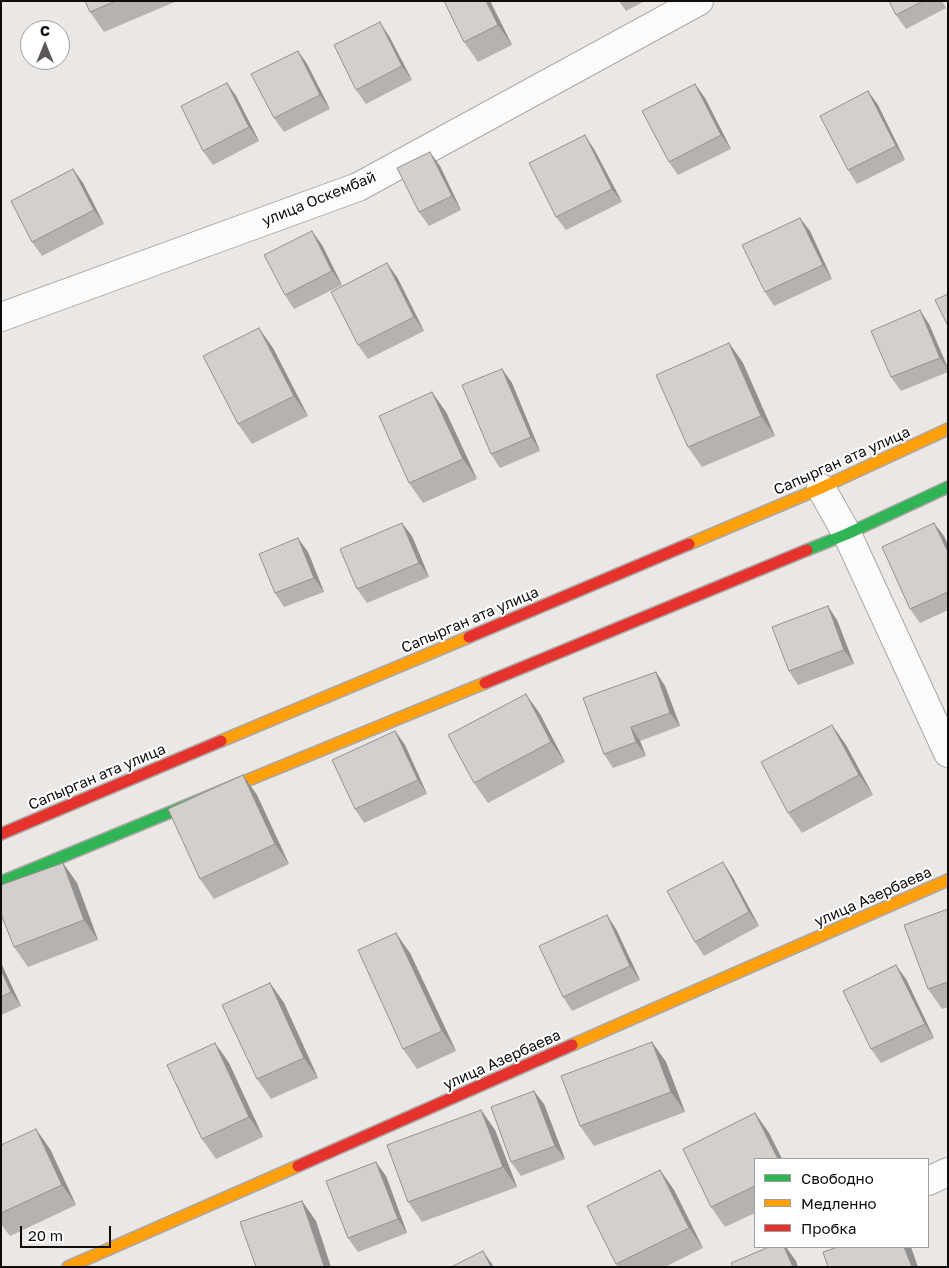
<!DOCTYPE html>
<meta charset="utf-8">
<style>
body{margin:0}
#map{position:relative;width:949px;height:1268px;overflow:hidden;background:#ebe7e5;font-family:"Golos Text",sans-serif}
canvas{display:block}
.frame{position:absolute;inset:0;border:2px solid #0f0d0c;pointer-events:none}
.legend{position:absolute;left:754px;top:1158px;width:175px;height:90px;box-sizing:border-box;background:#fff;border:1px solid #9f9e9e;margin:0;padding:6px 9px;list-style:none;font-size:15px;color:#0f0d0c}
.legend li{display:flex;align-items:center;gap:10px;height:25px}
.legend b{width:25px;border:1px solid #9f9e9e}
.north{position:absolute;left:20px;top:20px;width:50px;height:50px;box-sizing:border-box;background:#fff;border:1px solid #9f9e9e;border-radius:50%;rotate:0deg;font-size:14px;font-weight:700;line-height:20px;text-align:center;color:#0f0d0c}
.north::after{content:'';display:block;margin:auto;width:18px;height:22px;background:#5c5958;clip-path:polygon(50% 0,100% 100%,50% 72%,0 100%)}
.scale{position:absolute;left:20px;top:1226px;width:91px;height:22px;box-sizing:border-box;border:2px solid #0f0d0c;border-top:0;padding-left:6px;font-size:15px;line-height:18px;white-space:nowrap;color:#0f0d0c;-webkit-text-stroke:4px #fff;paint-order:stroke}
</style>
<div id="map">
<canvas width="949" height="1268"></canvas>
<div class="frame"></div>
<ul class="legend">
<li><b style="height:6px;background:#30b455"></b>Свободно</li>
<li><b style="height:6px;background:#ff9f0a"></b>Медленно</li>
<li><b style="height:6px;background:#e5322d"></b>Пробка</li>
</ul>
<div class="north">С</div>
<div class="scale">20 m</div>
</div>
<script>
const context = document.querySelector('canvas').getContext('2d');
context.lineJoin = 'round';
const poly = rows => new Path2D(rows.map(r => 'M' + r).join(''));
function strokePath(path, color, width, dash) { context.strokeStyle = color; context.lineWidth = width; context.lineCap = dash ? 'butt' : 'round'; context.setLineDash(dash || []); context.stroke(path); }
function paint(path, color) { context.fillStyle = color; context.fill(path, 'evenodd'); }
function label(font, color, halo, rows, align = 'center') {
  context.font = font + ' "Golos Text",sans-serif'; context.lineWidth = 4; context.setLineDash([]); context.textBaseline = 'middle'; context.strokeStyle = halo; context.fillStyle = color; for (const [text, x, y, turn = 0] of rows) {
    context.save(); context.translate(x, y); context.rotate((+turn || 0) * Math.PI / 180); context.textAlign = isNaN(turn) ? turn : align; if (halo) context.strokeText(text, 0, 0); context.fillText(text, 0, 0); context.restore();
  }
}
const street = poly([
 [1,317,358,187,699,1],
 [821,488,847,534,948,753],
 [928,1181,948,1172]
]);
const fast = poly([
 [807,550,847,534,948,487],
 [1,882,241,783]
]);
const slow = poly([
 [689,544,821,488,948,429],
 [221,741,469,637],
 [241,783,485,683],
 [572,1045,948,880],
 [68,1267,298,1166]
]);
const jam = poly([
 [469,637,689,544],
 [485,683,807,550],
 [1,834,221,741],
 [298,1166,572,1045]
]);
const wall = poly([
 [85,1,177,1,104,32,90,12],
 [444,1,490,1,512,45,478,62,464,42],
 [619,1,645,1,626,11],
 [889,1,942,1,946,8,906,29,896,15],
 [389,36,412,80,366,104,356,90],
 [298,51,307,64,330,109,284,132,274,118],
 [227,83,236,96,259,141,213,165,203,151],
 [695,84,705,98,731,149,678,175,669,162],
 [868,91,878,105,905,160,857,184,848,170],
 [594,149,622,202,566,230,556,217],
 [440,166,461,210,429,226,419,212],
 [73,169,83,183,104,224,42,256,32,242],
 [810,231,832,279,774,306,765,292],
 [322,245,342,285,294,309,285,295],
 [397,277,424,331,368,359,358,345],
 [929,324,948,367,948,372,901,391,891,377],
 [729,343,743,363,775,436,702,467,688,447],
 [273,348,308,416,252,444,238,424],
 [502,369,512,383,540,451,500,468,491,454],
 [446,412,477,479,423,503,409,483],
 [412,536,429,577,367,603,357,589],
 [944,536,948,545,948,610,920,623,910,609],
 [308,552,324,592,284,607,275,593],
 [837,620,854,664,798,685,789,671],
 [656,672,665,686,680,726,640,741,646,756,613,768,604,754],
 [540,714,565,762,488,803,474,783],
 [832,725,846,745,873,795,802,833,788,813],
 [395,731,405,745,427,794,364,823,355,809],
 [243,775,257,795,289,864,214,899,200,879],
 [63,863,77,883,98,940,28,967,14,947],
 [732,876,759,926,704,956,695,942],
 [948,909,948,1007,942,1009,928,989],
 [616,929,640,980,572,1011,563,997],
 [410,953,456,1051,417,1069,403,1049],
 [1,963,21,1006,1,1015],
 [906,979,934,1038,881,1063,871,1049],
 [270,983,284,1003,318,1078,271,1099,257,1079],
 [652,1042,666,1062,685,1112,594,1146,580,1126],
 [215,1043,229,1063,263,1137,216,1159,202,1139],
 [544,1104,565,1159,521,1176,511,1162],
 [481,1110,495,1130,517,1187,422,1222,408,1202],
 [755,1113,769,1133,782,1159,755,1159,755,1213,725,1227,711,1207],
 [1,1145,50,1149,76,1205,10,1236,1,1224],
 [660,1170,674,1190,703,1248,665,1267,618,1267,616,1264],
 [386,1176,407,1233,358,1252,348,1238]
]);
const shadedWall = poly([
 [486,1,490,1,512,45,498,25],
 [380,22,389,36,412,80,402,66],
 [298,51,307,64,330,109,320,95],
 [227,83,236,96,259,141,249,127],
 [695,84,705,98,731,149,721,135],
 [868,91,878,105,905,160,896,146],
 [585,135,594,149,622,202,612,189],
 [430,152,440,166,461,210,452,196],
 [73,169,83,183,104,224,94,210],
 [800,218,810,231,832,279,823,265],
 [312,231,322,245,342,285,332,271],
 [387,263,397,277,424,331,414,317],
 [920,310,929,324,948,369,940,358],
 [259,328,273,348,308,416,294,396],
 [729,343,743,363,775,436,761,416],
 [502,369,512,383,540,451,531,437],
 [432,392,446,412,477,479,463,459],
 [402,523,412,536,429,577,419,563],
 [934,523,944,536,948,545,948,552],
 [298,538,308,552,324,592,314,578],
 [828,606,837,620,854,664,844,650],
 [656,672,665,686,680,726,670,713],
 [526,694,540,714,565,762,551,742],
 [832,725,846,745,873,795,859,775],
 [631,727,640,741,646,756,636,742],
 [395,731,405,745,427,794,418,780],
 [243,775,257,795,289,864,275,844],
 [723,862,732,876,759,926,749,912],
 [63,863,77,883,98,940,84,920],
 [607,915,616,929,640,980,630,966],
 [396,933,410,953,456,1051,442,1031],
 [1,963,21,1006,11,992,1,970],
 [896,965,906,979,934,1038,925,1024],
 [270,983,284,1003,318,1078,304,1058],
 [652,1042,666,1062,685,1112,671,1092],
 [215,1043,229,1063,263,1137,249,1117],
 [534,1091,544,1104,565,1159,555,1146],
 [481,1110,495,1130,517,1187,503,1167],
 [755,1113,769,1133,782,1159,778,1159],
 [36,1129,50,1149,76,1205,62,1185],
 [376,1162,386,1176,407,1233,398,1219],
 [660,1170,674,1190,703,1248,689,1228],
 [302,1201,316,1221,331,1267,325,1267,324,1266],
 [784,1247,786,1247,796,1261,798,1267,793,1267],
 [904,1247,911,1247,918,1267,912,1267],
 [483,1251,494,1267,491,1267]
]);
const building = poly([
 [85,1,116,1,90,12,85,1],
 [444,1,486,1,498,25,464,42,444,1],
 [889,1,923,1,896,15,889,1],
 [380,22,402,66,356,90,334,45,380,22],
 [298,51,320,95,274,118,251,74,298,51],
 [227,83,249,127,203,151,181,106,227,83],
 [695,84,721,135,669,162,642,111,695,84],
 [868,91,896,146,848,170,820,116,868,91],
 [585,135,612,189,556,217,529,163,585,135],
 [430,152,452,196,419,212,397,168,430,152],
 [73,169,94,210,32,242,11,201,73,169],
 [800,218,823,265,765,292,742,245,800,218],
 [312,231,332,271,285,295,264,255,312,231],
 [387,263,414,317,358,345,331,292,387,263],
 [948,294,948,326,935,300,948,294],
 [920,310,940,358,891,377,871,331,920,310],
 [259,328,294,396,238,424,203,356,259,328],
 [729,343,761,416,688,447,656,375,729,343],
 [502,369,531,437,491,454,462,385,502,369],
 [432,392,463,459,409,483,379,416,432,392],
 [402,523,419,563,357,589,340,549,402,523],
 [934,523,948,552,948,592,910,609,882,547,934,523],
 [298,538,314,578,275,593,259,554,298,538],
 [828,606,844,650,789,671,772,627,828,606],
 [656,672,670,713,631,727,636,742,604,754,583,698,656,672],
 [526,694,551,742,474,783,448,735,526,694],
 [832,725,859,775,788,813,761,762,832,725],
 [395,731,418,780,355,809,332,760,395,731],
 [243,775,275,844,200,879,168,809,243,775],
 [723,862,749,912,695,942,667,891,723,862],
 [63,863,84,920,14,947,1,914,1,885,63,863],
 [948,909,948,982,928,989,904,925,948,909],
 [607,915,630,966,563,997,539,946,607,915],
 [396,933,442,1031,403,1049,358,950,396,933],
 [896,965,925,1024,871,1049,843,991,896,965],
 [1,970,11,992,1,997,1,970],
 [270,983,304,1058,257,1079,222,1005,270,983],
 [652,1042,671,1092,580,1126,561,1076,652,1042],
 [215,1043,249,1117,202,1139,167,1065,215,1043],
 [534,1091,555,1146,511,1162,491,1107,534,1091],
 [481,1110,503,1167,408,1202,387,1145,481,1110],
 [755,1113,778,1159,755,1159,755,1186,711,1207,683,1149,755,1113],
 [36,1129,62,1185,1,1213,1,1145,36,1129],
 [376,1162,398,1219,348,1238,326,1181,376,1162],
 [660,1170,689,1228,616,1264,587,1206,660,1170],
 [302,1201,324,1266,321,1267,256,1267,240,1222,302,1201],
 [769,1247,784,1247,793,1267,733,1267,731,1263,769,1247],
 [838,1247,904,1247,912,1267,828,1267,823,1252,838,1247],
 [483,1251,491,1267,451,1267,483,1251]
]);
const streetNames = [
 ["улица Оскембай",319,199,-22],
 ["Сапырган ата улица",842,461,-24],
 ["Сапырган ата улица",470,620,-23],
 ["Сапырган ата улица",97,777,-23],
 ["улица Азербаева",873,897,-24],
 ["улица Азербаева",502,1060,-24]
];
strokePath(street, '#aaa7a6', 30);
strokePath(fast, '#aaa7a6', 14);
strokePath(slow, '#aaa7a6', 14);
strokePath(jam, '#aaa7a6', 14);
strokePath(street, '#fcfbfb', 28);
strokePath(fast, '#30b455', 11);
strokePath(slow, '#ff9f0a', 11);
strokePath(jam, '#e5322d', 11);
paint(wall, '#b5b2b0');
paint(shadedWall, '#939190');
paint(building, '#d2cfcd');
strokePath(building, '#939190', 1);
label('15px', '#0f0d0c', '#fff', streetNames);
</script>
